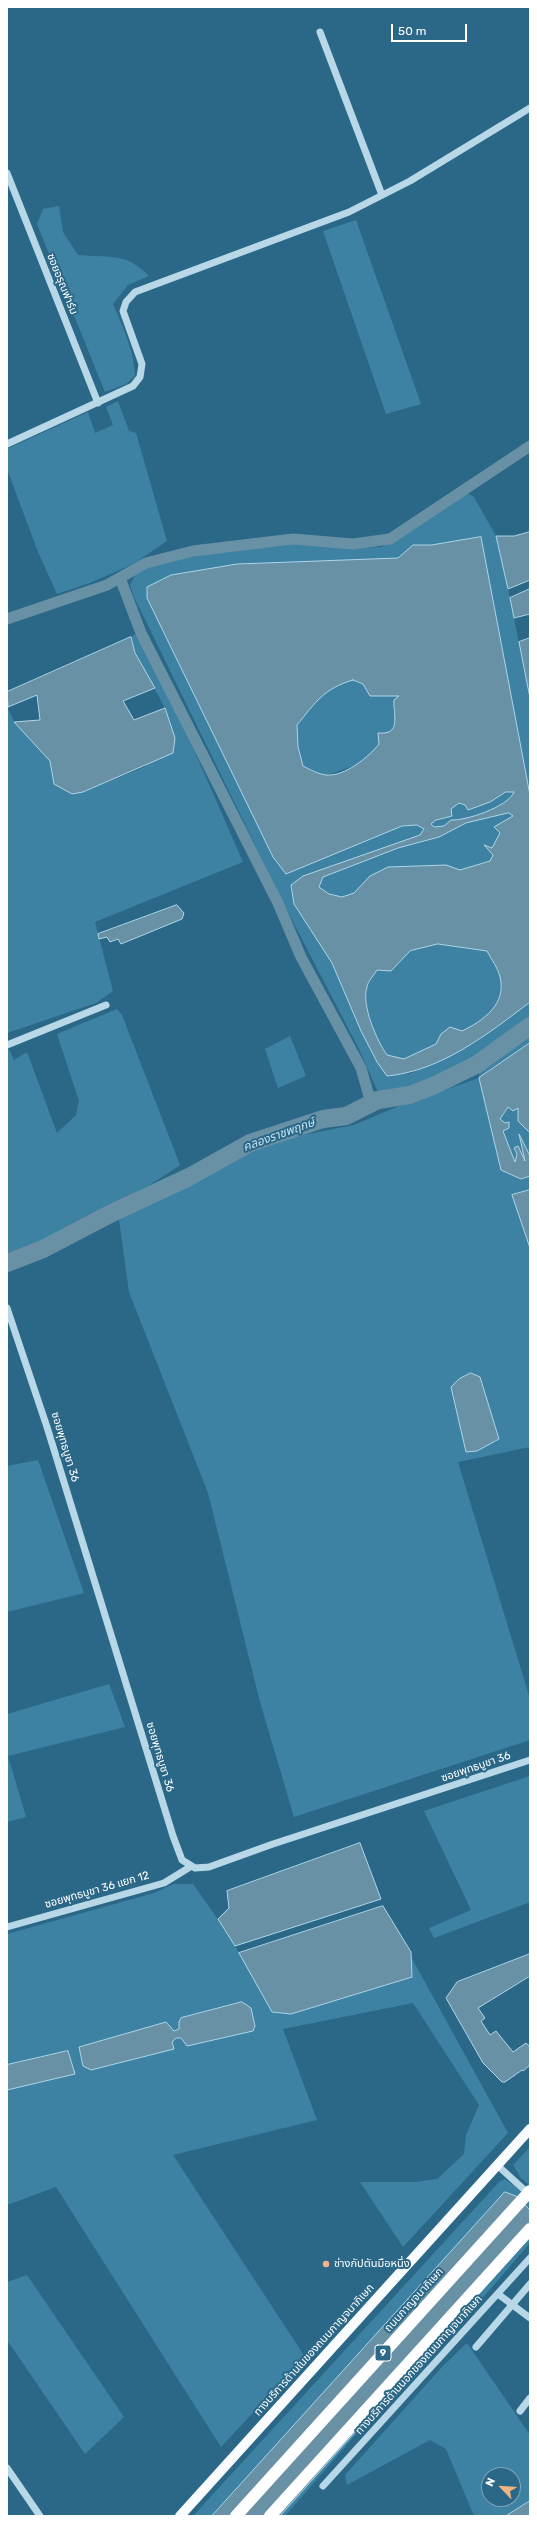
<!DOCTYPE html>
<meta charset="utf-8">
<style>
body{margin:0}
#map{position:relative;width:537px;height:2523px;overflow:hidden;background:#2b6888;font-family:Rubik,sans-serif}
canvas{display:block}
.frame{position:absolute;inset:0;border:8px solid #fff;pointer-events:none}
.north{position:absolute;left:481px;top:2467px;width:40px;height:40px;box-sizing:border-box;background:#2b6888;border:1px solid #80a4b8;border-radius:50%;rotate:295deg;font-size:11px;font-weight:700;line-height:16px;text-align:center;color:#fff}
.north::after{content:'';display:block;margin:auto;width:14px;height:18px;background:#eeb580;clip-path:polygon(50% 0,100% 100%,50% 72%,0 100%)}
.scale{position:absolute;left:391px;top:24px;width:76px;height:18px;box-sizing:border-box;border:2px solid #fff;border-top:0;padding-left:5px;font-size:12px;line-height:14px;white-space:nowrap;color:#fff;-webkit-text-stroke:3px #2b6888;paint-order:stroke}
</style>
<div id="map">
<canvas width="537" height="2523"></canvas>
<div class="frame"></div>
<div class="north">N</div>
<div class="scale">50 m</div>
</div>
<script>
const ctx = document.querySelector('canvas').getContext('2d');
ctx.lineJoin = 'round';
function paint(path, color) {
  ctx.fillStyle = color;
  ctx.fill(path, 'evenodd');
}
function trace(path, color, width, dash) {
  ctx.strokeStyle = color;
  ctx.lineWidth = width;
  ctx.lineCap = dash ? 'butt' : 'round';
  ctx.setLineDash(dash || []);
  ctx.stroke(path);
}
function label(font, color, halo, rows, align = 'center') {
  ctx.font = font + ' Rubik,"Noto Sans Thai",sans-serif';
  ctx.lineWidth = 4;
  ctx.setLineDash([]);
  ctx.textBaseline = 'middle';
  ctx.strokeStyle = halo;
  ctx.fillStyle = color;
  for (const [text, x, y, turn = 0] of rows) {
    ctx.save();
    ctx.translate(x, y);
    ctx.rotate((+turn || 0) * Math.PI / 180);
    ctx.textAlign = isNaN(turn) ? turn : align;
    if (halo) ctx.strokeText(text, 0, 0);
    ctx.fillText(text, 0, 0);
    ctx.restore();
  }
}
paint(new Path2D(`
 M59,206L63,232L78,255C109,258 126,252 149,276L128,285L113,304C123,327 134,350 135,376L126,384L105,392L37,224L43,209Z
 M356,220L421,404L386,414L323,231Z
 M118,401L129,431L136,433L167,541L133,564L90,583L57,594L38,552L7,469V449L88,412L95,433L113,425L106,407Z
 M467,493L474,497L496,536L510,598L530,698V795L481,537L431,545H413L398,558L237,564L204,569L171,575L147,598L273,857L286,874L402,826L417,825L425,829L421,835L303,876L291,885L294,904L332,963L377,1062L409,1074L473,1044L530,1002V1021L482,1054L396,1093H384L377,1090L359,1049L292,920L134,597L130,585L135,575L147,567L177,557L308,543L361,548L382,547L408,532Z
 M135,634L142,639L166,686L243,862L95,922L113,991L96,1003L7,1033V706L14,722L50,761L54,784L72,794L83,792L144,767L175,738L165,708L135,653L131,637Z
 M353,680L386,694L399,696L393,710L396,722L392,730L368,757L353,766L328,775L318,773L303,766L298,747L297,725C316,702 323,689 353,680Z
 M506,792H514C508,807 466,821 451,820L444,826L434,827L431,824L436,820L452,816L451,809L459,803L465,805L468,810L490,802Z
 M509,813L514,816L494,828L500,833L492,848L485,846L493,855L490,861L460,870L446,865L388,867L370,876L354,893L342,897L329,894L319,887L323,877L398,848L439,837L466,823Z
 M438,944L487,951C491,959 497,968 500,976C508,1000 484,1025 462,1031C455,1033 448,1033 441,1034L436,1044L404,1059L387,1055C377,1041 361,1005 367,987C368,981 374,975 377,970L391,971L410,951Z
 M117,1009L122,1015L180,1165C128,1201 68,1232 7,1253V1050L9,1049L14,1060L27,1052L57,1133L76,1115L79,1101L57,1034Z
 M530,1034V1043L479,1078L501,1170L521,1179L530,1176V1190L513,1195L530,1248V1447L458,1462L530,1699V1740L294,1817L260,1702L208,1493L129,1292L119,1220L236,1158L282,1139L354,1125L401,1105L479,1078V1068ZM490,1414L499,1439L495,1443Z
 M290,1036L306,1076L278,1088L265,1049Z
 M508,1107L513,1111L518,1108V1121L530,1133V1156L520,1136L526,1163L517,1154L515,1162L503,1131L509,1122L505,1123L500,1119Z
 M38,1460L84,1593L7,1612V1466Z
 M109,1684L125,1727L8,1756L26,1817L7,1822V1714Z
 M530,1776V1902L434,1938L429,1928L471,1910L424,1811Z
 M174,1884H193L229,1935L272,2012L291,2014L412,1977L410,1955L508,2133L403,2247L360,2182H416L437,2179L464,2154L466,2135L479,2105L413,2003L283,2029L317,2120L173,2155L305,2357L221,2447L56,2187L7,2205V2090L75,2074L68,2051L7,2065V1934L154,1893ZM179,2022L181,2038H176L172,2042L173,2049L91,2070L168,2025L174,2031L179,2029Z
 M530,2147V2186L521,2178L513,2165Z
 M505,2179L516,2187L530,2202V2243L407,2386L389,2405L385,2401L285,2516H193L500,2181Z
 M27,2275L124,2417L85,2454L7,2340V2282Z
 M467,2343L530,2435V2501L506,2516H474L446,2449L430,2440L347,2485L345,2475L442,2367ZM489,2475H513V2499H489Z`), '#3d82a3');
const water = new Path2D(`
 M530,532V580L508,589L496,536H514Z
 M481,537L530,795V1002C488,1034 441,1071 387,1076L377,1062L361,1031L332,963L294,904L291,885L303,876L420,835L424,829L417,825L402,826L286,874L273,857L147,598V587L171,575L237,564L398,558L413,545H431ZM353,680L363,684L370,696H399L394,700C393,716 402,735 378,733L379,744C369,757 344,777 326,775C318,774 311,770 303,766L298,747L297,725C316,702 323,689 353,680ZM506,792H514C508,807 465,821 451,820L444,826L434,827L431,824L436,820L452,816L451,809L459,803L465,805L468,810L490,802ZM509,813L513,816L494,827L500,833L492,848L484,845L493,855L490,861L460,870L446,865L388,867L370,876L354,893L342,897L329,894L319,887L323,877L398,848L439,837L466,823ZM438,944L487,951C491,959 498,968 500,977C507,1004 483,1021 462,1031L450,1027L441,1034L436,1044L404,1059L387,1055C377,1041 361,1005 367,987C368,981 374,975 377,970L391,971L410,951Z
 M530,589V614L514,618L510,598Z
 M131,637L135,653L155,688L123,701L134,720L165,708L175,738L173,753L83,792L72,794L54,784L50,761L14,722L40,720L37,695L8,707L7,692Z
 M530,638V698L519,642Z
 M177,905L184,913L182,919L121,944L118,939L110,942L107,937L99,939L98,934Z
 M530,1043V1133L518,1121V1108L513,1111L508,1107L500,1119L505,1123L509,1122V1128L503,1131L515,1162L517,1154L514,1148L518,1146L525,1161L519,1134L530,1156V1176L521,1179L501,1170L479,1078Z
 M530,1190V1248L512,1195Z
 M471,1373L480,1377L499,1439L477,1451L466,1452L451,1387L459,1379Z
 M360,1843L381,1899L235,1946L218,1919L229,1908L227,1891Z
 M383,1906L411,1952L412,1977L291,2014L272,2012L239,1953Z
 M530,1954V1976L478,2008L485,2018L481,2021L490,2035L496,2031L513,2052L526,2043L530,2047V2065L523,2071L522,2070L505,2082H502L483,2063L446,1998L457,1982Z
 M242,2002L251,2008L255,2026L253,2031L187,2046L181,2038H176L172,2042L174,2049L91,2070L83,2066L79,2047L166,2022L174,2031L179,2029V2022L181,2018Z
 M68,2051L75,2074L7,2090V2065Z
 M505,2192L516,2196L530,2210V2237L280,2516H212Z
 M530,2501V2516H506Z`);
paint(water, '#6991a6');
trace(water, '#add6e8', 1);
trace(new Path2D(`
 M120,578L141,633L278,903L301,957L361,1068L371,1103
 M7,619L107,585L146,563L193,551L293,539L353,544L390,539L530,446`), '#6991a6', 11);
trace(new Path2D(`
 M7,1263L43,1249L110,1214L189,1177L250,1143L323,1119L346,1116L378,1100L410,1095L435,1085L476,1065L530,1026`), '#6991a6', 18);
trace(new Path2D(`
 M320,32L382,195
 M7,173L98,403
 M7,444L133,386L140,377L142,364L123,311L126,302L135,292L349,212L410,181L530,108
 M7,1045L106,1005
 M7,1308L47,1427L173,1836L182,1860L195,1868L209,1867L273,1844L530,1760
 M7,1927L164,1883L190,1867
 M497,2165L530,2195
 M498,2294L530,2318
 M476,2347L530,2284
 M520,2411L530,2398
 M7,2468L40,2516
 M323,2486L530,2258`), '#b8d8e8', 7);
trace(new Path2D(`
 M180,2516L530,2129`), '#f9fcfe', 10);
trace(new Path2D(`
 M270,2516L530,2229`), '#fff', 12);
trace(new Path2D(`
 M236,2516L530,2191`), '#fff', 12);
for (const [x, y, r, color] of [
 [326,2264,4,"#eeb580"]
]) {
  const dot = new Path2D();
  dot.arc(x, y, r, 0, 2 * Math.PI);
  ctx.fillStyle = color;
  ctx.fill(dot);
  trace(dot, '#2b6888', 1.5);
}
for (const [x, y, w] of [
 [383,2353,16]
]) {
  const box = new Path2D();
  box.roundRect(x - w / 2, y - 8, w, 16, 3);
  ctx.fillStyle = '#2b6888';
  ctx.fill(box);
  trace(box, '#fff', 1);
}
label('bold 10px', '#fff', null, [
 ["9",383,2353]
]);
label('11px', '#fff', '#2b6888', [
 ["ซอยอรุณฟาร์ม",62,284,68],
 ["ซอยพุทธบูชา 36",65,1447,73],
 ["ซอยพุทธบูชา 36",160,1757,73],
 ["ซอยพุทธบูชา 36",476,1767,-19],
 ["ซอยพุทธบูชา 36 แยก 12",97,1890,-16],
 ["ถนนกาญจนาภิเษก",414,2300,-48],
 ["ทางบริการด้านในของถนนกาญจนาภิเษก",314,2350,-48],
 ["ทางบริการด้านนอกของถนนกาญจนาภิเษก",419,2365,-48]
]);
label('11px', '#fff', '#2b6888', [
 ["ช่างกัปตันมือหนึ่ง",334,2264]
], 'left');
label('italic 12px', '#c6e2f0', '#2b6888', [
 ["คลองราชพฤกษ์",279,1135,-20]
]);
</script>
